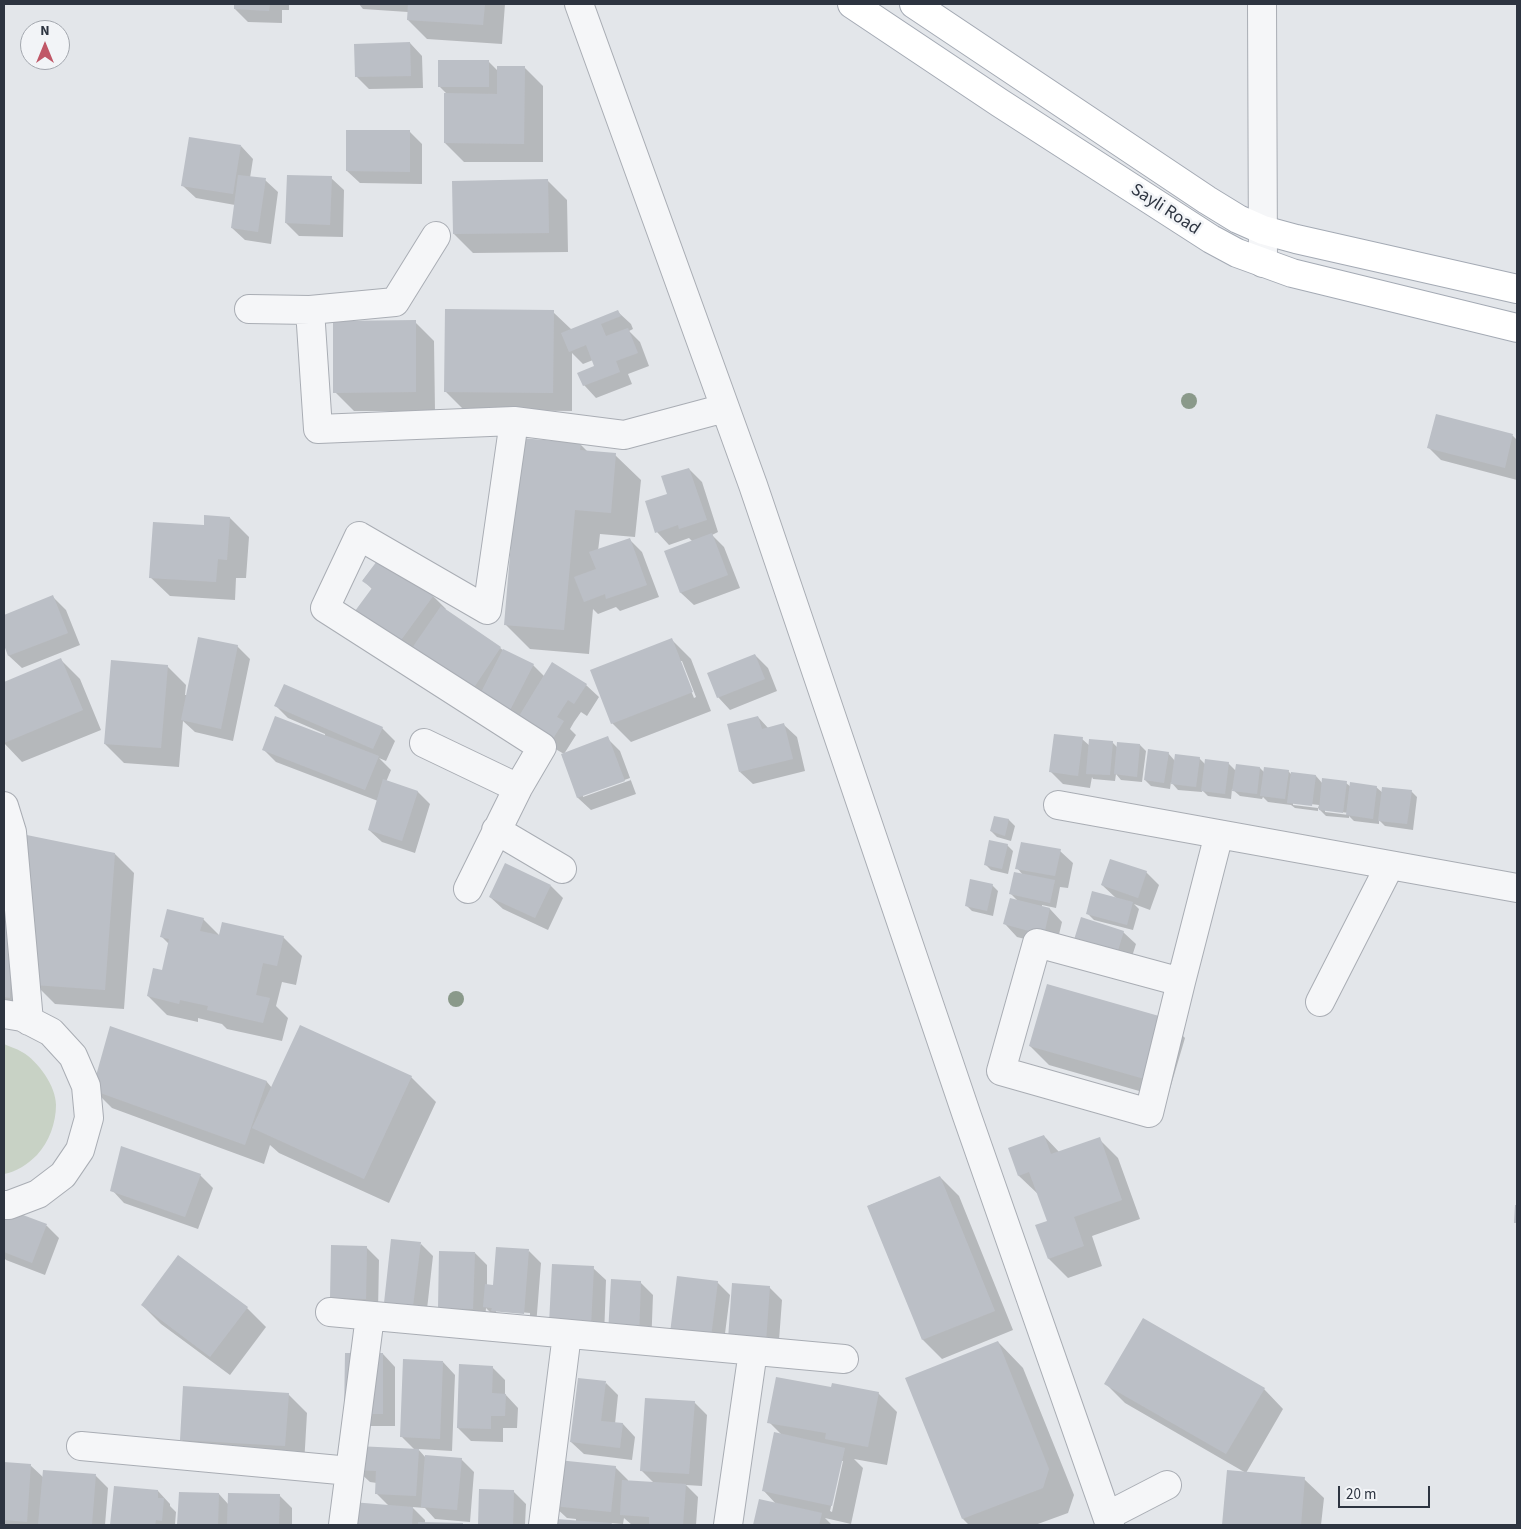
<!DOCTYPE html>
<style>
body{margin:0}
#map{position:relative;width:1521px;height:1529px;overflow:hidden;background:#e3e6ea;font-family:"Source Sans 3",sans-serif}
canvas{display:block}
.frame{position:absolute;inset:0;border:5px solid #2d3440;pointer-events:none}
.north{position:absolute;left:20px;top:20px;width:50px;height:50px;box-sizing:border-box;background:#f2f4f7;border:1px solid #a3a7ae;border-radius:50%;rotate:0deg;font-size:14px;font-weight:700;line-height:20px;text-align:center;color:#2d3440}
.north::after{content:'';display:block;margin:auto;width:18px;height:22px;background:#c05767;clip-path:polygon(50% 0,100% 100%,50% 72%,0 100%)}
.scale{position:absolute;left:1338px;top:1486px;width:92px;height:22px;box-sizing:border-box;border:2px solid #2d3440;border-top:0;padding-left:6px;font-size:15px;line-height:18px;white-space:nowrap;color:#2d3440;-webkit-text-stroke:4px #f2f4f7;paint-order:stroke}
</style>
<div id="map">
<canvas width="1521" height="1529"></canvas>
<div class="frame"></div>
<div class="north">N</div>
<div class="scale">20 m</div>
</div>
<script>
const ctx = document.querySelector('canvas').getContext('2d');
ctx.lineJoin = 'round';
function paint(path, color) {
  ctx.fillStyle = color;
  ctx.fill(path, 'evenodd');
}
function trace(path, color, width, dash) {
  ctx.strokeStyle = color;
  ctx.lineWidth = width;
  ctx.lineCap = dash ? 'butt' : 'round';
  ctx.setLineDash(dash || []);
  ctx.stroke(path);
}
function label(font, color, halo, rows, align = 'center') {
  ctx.font = font + ' "Source Sans 3",sans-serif';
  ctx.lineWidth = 5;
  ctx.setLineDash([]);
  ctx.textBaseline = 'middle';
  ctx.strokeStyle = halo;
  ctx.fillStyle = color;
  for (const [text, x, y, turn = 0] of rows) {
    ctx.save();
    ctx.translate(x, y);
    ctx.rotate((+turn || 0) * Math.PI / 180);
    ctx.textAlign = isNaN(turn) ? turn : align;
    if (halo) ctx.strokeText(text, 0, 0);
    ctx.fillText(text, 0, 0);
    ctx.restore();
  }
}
paint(new Path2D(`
 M4,1044C10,1047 16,1048 22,1052C38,1061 56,1086 56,1105C56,1123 49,1142 37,1155C28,1164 16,1172 4,1174Z`), '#c8d2c5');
paint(new Path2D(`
 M236,4H289V10H282V23L248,22L235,9Z
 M359,4H505L502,44L427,39L408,20V12L363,9Z
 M410,43L422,56L423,88L369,89L356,76Z
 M489,62L499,72L524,67L543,86V162H464L445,143L446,93L439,86Z
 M410,132L422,144V184L360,183L347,171Z
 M241,146L253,159L250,178L265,180L278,192L271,244L245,240L232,228L235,205L196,198L183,186Z
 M331,178L344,190L343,237L299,236L286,223Z
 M548,181L567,200L568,252L473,253L454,234Z
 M553,312L572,330L618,312L631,324L633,329L629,331L640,342L649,366L628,374L632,384L596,398L584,385L596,367L593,360L583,364L572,353V411L464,410L445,391Z
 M415,322L434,341L435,411H354L335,392Z
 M1437,416L1513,436L1517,440V480L1441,460L1428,447Z
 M580,444L588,452L615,455L641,480L635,537L600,534L598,551L630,540L642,552L659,597L620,611L616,607L598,614L593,609L589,654L530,649L505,624Z
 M689,469L702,482L718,532L712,535L724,547L740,588L694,605L681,593L666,552L693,542L689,538L669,545L657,532L669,495Z
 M230,518L249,537L246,578H236L235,600L170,596L150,577L205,527Z
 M380,558L433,596L446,609L445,610L503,650L533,665L545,677L586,685L599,697L587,716L581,712L574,722L570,729L576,735L564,754L530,734L369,624L372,589L363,580Z
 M53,597L66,610L80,645L22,668L9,656L4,641V616Z
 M672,640L691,659L711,711L631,742L612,723ZM679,661H682L696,697L694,698Z
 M237,646L250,659L233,741L195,732L183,721L179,767L124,763L105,744L167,666L186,685L185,695H187Z
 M755,655L768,668L777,691L730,710L718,697Z
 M61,660L80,679L101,730L22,762L4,743V683Z
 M276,706L382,728L395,741L386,761L379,758L391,770L386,782L418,792L430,804L415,853L382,842L369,830L378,801L276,762L263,749L325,736V734L288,718Z
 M758,717L769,729L784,725L797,737L805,771L753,784L740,772Z
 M607,738L620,751L636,794L591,810L578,798L562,755ZM630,778L631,780L583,797V795Z
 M1082,739L1090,746L1112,742L1118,748L1140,745L1146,751L1142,782L1121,780L1116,774L1115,781L1093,779L1092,777L1090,788L1063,784L1051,772Z
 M1168,753L1175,761L1199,758L1205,764L1228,763L1236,771L1260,768L1265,773L1288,771L1292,775L1316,776L1323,784L1346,783L1351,787H1376L1383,793L1411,791L1417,797L1413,830L1385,826L1379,820V824L1354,821L1349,816V818L1326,816L1318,808V811L1295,808L1291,805L1268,802L1263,797L1262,799L1240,796L1232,789L1231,799L1208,796L1202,790V792L1178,790L1171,782L1170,789L1151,786L1145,780ZM1293,802L1319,805L1318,808L1293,805ZM1325,810L1349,813V815L1325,812Z
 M995,817L1009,820L1015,826L1011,841L997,837L991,831Z
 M1007,845L1013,851L1008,874L991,870L985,864Z
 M1060,851L1073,863L1068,888L1060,887L1056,908L1042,905V907L1050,909L1062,922L1056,947L1017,937L1005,924L1018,901L1011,894L1023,875L1017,868Z
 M115,854L134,873L124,1009L55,1004L36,985L28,1016H4V861Z
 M1146,872L1159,885L1150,910L1134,904L1139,909L1133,930L1094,920L1088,914L1116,898L1102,885Z
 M992,885L998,891L993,916L972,911L966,905Z
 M551,886L563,898L548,930L503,909L490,897Z
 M203,919L220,936L283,937L302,956L296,985L282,982L276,1006L288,1018L282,1041L227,1029L222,1024L198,1018V1022L167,1015L148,996L163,972L169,944L162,937Z
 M1123,932L1136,944L1128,969L1087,956Z
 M1166,1019L1185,1038L1167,1099L1049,1065L1030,1046Z
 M111,1028L267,1082L272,1088L411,1077L436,1102L389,1203L279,1153L270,1145L264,1164L112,1108L93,1089Z
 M1044,1136L1060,1153L1099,1139L1118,1158L1140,1219L1092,1236L1102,1266L1068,1278L1049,1259L1048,1222L1039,1195L1019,1176L1010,1149Z
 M200,1175L213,1188L198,1229L124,1203L112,1190Z
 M940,1177L959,1196L1013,1330L942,1359L923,1340L868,1206Z
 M8,1211L47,1226L59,1238L45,1275L6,1260L4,1258V1221Z
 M421,1244L433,1256L426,1318L398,1315L385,1302Z
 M366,1247L379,1260L378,1311L344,1310L331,1298Z
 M529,1251L541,1263L536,1326L497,1319L486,1308L485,1321L452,1320L439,1308L475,1253L487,1265V1286H494ZM496,1310L530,1313V1316L496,1313Z
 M593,1268L606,1280L604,1338L551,1324Z
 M640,1282L653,1295L651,1348L622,1347Z
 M717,1282L730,1295L723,1349L684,1345Z
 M769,1287L782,1300L778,1354L742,1352Z
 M142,1305L247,1308L266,1327L230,1375L161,1324Z
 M998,1342L1023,1368L1074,1495L1068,1513L1035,1525H969L963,1519Z
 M383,1354L395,1367V1426H358Z
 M443,1362L455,1375L452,1451L418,1449L426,1458L461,1459L474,1472L470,1522L435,1519L425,1508L412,1507L425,1520V1524L463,1525H352L389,1506L376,1493L377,1483L370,1482L357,1470L415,1450L402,1437Z
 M492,1367L505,1380V1394L518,1408L517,1428H503V1442L471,1441L458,1428Z
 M606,1383L618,1395L615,1424H623L635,1437L632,1460L584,1454L571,1442Z
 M1106,1384L1264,1389L1283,1409L1246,1473L1125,1403Z
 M832,1389L878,1393L897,1412L887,1465L854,1459L863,1468L851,1524L825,1518L832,1525H754L760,1501L777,1505L763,1490L782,1435L769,1422ZM841,1461H843L832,1512L830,1511Z
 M288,1394L307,1413L304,1465L200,1458L181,1439Z
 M694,1402L707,1415L702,1486L686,1485L698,1497L696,1525H632L624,1518L623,1524L610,1523L612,1525H556L557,1520L576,1522V1519L567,1518L554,1506L615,1467L628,1480V1482L654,1483L641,1470Z
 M4,1463L30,1465L44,1478L96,1476L108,1488L105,1525H4Z
 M1229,1472L1304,1479L1324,1498L1321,1525H1224Z
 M115,1487L158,1491L170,1504V1506L176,1512L175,1525H111Z
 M481,1490L513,1491L526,1504L525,1525H480Z
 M180,1493L219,1494L229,1505L279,1495L292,1508V1525H179Z`), '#0003');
paint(new Path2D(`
 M234,4H270L269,11L234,9Z
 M408,4H485L483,25L407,20Z
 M410,42L411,76L355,77L354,44Z
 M438,60H489V87H438Z
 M497,66H525L524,144L444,143V93L497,94Z
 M346,130H410V172L346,171Z
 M189,137L241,145L233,194L181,186Z
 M238,175L266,178L258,232L231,228Z
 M287,175L332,176L330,225L285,223Z
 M548,179L549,233L453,234L452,181Z
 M445,309L554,310L553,393L444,392Z
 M618,310L621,316L601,324L606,336L628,328L638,353L616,361L620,372L583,386L577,373L594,366L586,345L569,352L561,333Z
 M416,320V392L333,393V321Z
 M1436,414L1513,434L1505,468L1427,448Z
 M520,438L581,443L580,450L616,453L611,513L575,510L564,630L504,625Z
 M689,468L707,520L679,529L678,525L655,533L645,501L667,494L661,476Z
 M204,515L230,517L227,560L218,559L216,582L149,578L153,522L204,525Z
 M712,533L728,575L680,593L664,551Z
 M630,538L647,585L606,599L605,594L584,602L574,577L596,569L589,552Z
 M380,557L434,595L399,643L355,611L372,588L362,581Z
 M53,595L68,633L8,656L4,645V615Z
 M441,606L501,647L473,689L412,648Z
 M198,637L238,645L221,729L181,720Z
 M672,638L693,692L611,724L590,670Z
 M503,649L534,664L507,716L477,700Z
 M755,654L765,679L717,698L707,673Z
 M61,658L83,710L4,743V682Z
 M111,660L168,665L161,748L104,744Z
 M552,662L587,684L574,704L568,700L562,709L557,717L564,721L551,742L516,721Z
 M284,684L383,727L373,749L274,706Z
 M275,716L379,756L365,790L262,750Z
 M758,716L762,729L784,723L793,759L739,772L727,724Z
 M1054,734L1083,737L1078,776L1049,772Z
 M608,736L625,781L577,798L561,754Z
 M1089,739L1113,741L1110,775L1086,774Z
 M1117,742L1140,744L1137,777L1114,774Z
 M1148,749L1169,752L1164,783L1144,780Z
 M1175,754L1200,757L1196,787L1171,784Z
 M1205,759L1229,762L1225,794L1201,791Z
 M1236,764L1260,767L1257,794L1232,791Z
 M1264,767L1289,770L1285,799L1260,796Z
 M1291,772L1316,775L1312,806L1287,803Z
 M1322,778L1347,781L1343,813L1319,810Z
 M383,779L418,791L402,841L368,830Z
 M1350,782L1377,786L1373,819L1346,815Z
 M1382,787L1412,790L1407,824L1378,821Z
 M994,816L1009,819L1005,836L990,831Z
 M12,832L115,853L105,990L34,985Z
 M989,840L1008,844L1002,869L984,865Z
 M1021,842L1061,849L1055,876L1015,869Z
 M4,859L13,860L10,998L4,997Z
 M1110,859L1147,871L1138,898L1101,885Z
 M505,863L551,885L535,918L489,897Z
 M1014,872L1055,880L1050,903L1009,894Z
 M970,879L993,884L987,911L965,906Z
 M1092,891L1133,902L1127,925L1086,914Z
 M1010,898L1050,908L1044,935L1003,924Z
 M167,909L204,918L200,931L219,935L222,922L284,936L277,966L263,963L256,995L270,998L263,1023L207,1010L208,1006L180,1000L179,1004L147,996L153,968L162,970L169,939L160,937Z
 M1081,917L1124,931L1116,957L1073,943Z
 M1047,984L1166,1018L1148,1080L1029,1046Z
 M300,1025L412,1076L364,1179L252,1128Z
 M110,1026L267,1081L245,1145L92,1090Z
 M1044,1135L1051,1154L1100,1137L1122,1200L1074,1217L1084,1246L1048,1259L1035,1225L1047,1221L1029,1172L1018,1176L1008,1148Z
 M121,1146L201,1174L185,1217L110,1191Z
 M940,1176L995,1311L922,1340L867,1206Z
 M1515,1205H1517V1223H1514Z
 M7,1209L47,1224L32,1263L4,1252V1217Z
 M391,1239L421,1242L413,1306L384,1303Z
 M331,1245L367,1246L366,1299L330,1298Z
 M496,1247L529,1249L524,1314L491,1311L492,1308L483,1307L485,1284L493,1285Z
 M439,1251L475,1252L473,1309L438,1308Z
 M178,1255L248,1307L210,1357L141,1305Z
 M552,1264L594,1266L591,1326L549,1324Z
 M677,1276L718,1281L711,1337L670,1333Z
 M611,1279L641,1281L639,1336L608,1334Z
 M732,1283L770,1286L766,1342L728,1339Z
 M1143,1318L1265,1388L1226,1454L1104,1384Z
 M998,1341L1049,1469L1043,1488L962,1519L905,1378Z
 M345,1353H383V1414H344Z
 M403,1359L443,1361L440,1439L400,1437Z
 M459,1364L493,1366L492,1393L506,1394L505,1416H491V1429L457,1428Z
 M776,1377L831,1387L832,1383L879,1392L868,1447L825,1439L826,1433L767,1423Z
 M578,1378L606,1381L601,1421L623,1423L620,1448L570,1442Z
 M183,1386L289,1393L285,1446L180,1440Z
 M645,1398L695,1401L689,1474L640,1471Z
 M774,1432L845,1448L832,1506L762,1491Z
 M357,1446L419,1449L416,1496L375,1494L376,1471L356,1470Z
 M425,1455L462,1458L457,1510L421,1507Z
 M558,1460L616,1466L611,1512L553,1506Z
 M4,1462L31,1464L27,1522L4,1520Z
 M43,1470L96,1474L92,1525H38Z
 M1227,1470L1305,1477L1301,1525H1222Z
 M622,1480L686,1484L683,1525H649V1517L620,1515Z
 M114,1486L158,1490V1498H164L162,1521L156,1520L155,1525H110Z
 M479,1489L514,1490L513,1525H478Z
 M179,1492L219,1493L218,1525H177Z
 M228,1493L280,1494L279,1525H227Z
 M759,1499L822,1513L819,1525H753Z
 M352,1502L413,1507L412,1525H350Z
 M556,1519L612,1523L611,1525H555Z
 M418,1522L463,1523V1525H418Z`), '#bbbfc6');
const minor = new Path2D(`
 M579,4L753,485L967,1116L1110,1525
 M1262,4L1263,263
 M249,309L310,310L318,429L514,421L624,435L725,408
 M310,310L395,302L436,236
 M424,743L518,788
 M1058,805L1517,888
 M4,806L12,832L29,1021
 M496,830L562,869
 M468,889L518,788L542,747L325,608L359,536L487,610L514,421
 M1181,982L1037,943L1001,1071L1149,1113L1181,982L1219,834
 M1320,1002L1390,865
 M4,1014L22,1017L51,1032L73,1056L86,1086L89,1118L80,1150L63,1175L38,1194L9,1205H4
 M330,1312L844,1359
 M81,1446L350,1471
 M1107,1516L1167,1485
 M343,1525L370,1316
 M543,1525L567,1334
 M728,1525L753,1351`);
const major = new Path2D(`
 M852,4L1000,103L1211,239L1237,253L1292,273L1517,328
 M914,4L1207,200L1238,219L1263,230L1296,239L1517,289`);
trace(minor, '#a9adb4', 30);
trace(major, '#a4aab4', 30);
trace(minor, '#f5f6f8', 28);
trace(major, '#fff', 28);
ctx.fillStyle = '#8a998a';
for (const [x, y] of [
 [1189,401],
 [456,999]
]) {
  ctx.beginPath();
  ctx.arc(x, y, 8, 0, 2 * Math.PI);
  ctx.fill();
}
label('18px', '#2d3440', '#f2f4f7', [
 ["Sayli Road",1165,210,33]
]);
</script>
